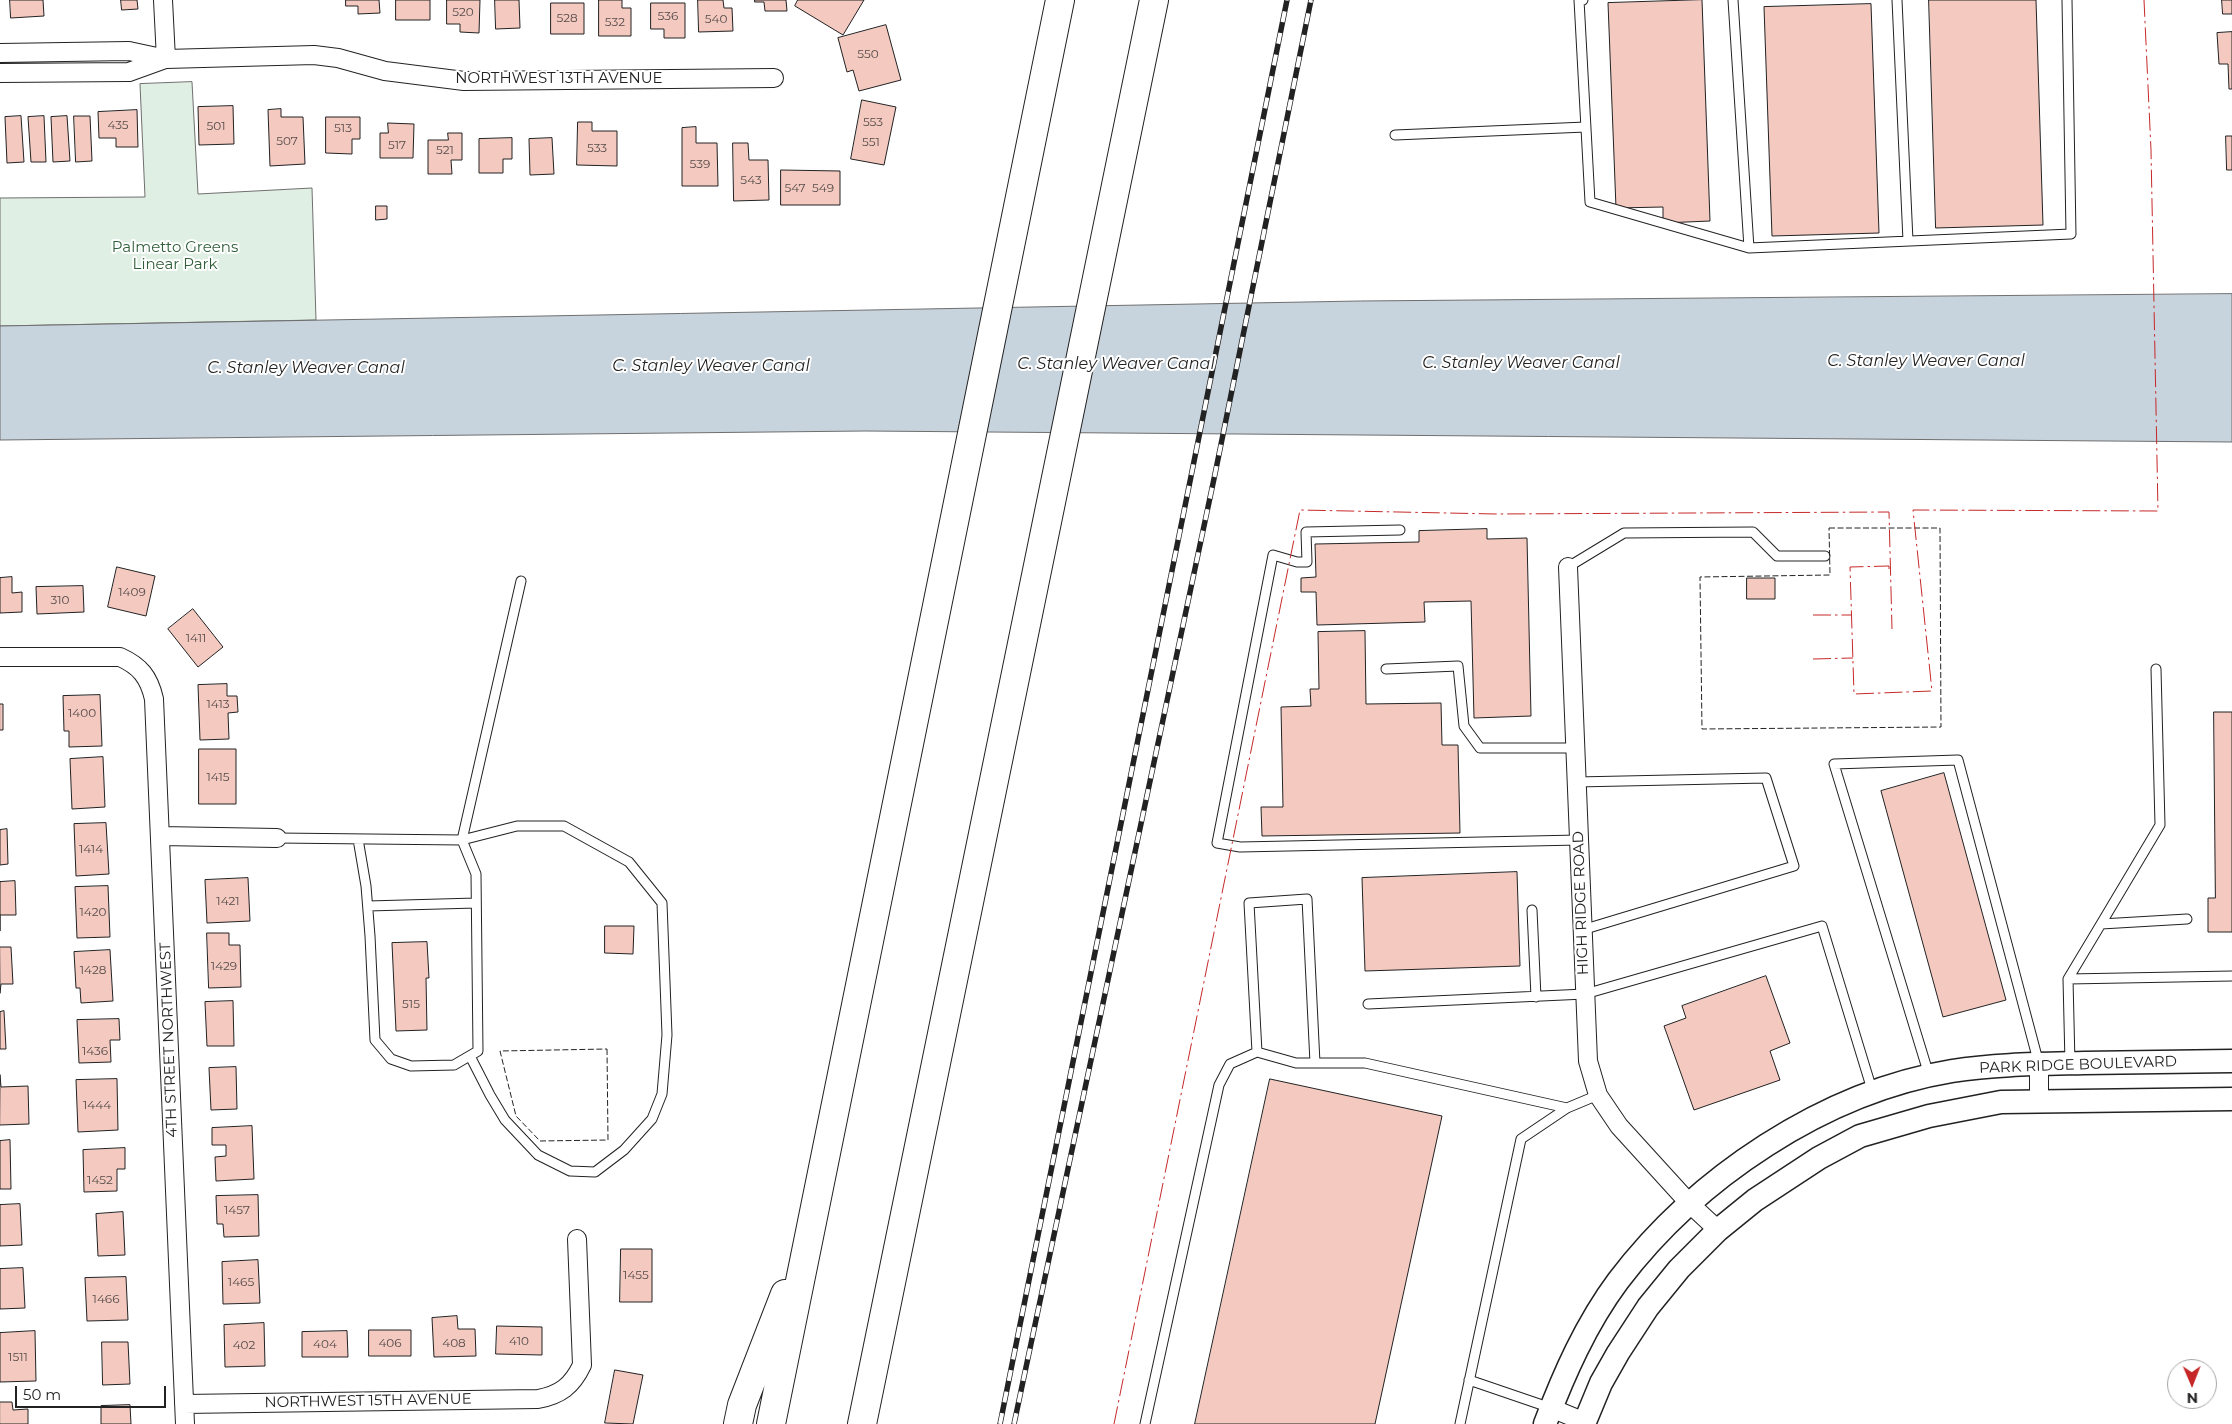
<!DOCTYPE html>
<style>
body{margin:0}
#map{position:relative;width:2232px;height:1424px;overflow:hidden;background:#fff;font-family:Montserrat,sans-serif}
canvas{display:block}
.north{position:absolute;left:2167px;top:1359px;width:50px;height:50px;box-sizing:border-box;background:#fff;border:1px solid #a7a7a7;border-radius:50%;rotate:179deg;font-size:14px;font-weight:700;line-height:20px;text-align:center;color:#222}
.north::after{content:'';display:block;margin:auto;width:18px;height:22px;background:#c62828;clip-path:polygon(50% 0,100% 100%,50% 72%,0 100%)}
.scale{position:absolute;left:15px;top:1386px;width:151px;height:22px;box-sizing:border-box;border:2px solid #222;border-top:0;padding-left:6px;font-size:15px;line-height:18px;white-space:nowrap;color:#222;-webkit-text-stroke:4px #fff;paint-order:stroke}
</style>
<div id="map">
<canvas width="2232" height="1424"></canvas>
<div class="north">N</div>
<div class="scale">50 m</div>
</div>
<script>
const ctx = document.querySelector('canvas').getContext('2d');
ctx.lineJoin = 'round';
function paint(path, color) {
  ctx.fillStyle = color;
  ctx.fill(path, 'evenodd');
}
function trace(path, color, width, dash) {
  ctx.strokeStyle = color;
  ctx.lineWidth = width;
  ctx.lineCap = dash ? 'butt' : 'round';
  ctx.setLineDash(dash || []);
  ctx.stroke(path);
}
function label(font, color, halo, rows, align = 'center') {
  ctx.font = font + ' Montserrat,sans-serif';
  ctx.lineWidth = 4;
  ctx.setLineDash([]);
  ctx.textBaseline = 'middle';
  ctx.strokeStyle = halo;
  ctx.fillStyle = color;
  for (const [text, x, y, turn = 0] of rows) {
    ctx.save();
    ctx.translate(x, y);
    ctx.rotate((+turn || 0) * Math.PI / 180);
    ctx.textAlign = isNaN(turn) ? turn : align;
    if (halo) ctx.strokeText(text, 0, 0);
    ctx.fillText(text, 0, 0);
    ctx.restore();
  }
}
const green = new Path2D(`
 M192,82L198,194L312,188L316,320L0,326V198L145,197L140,84Z`);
paint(green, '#e0efe3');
trace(green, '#6f6f6f', 1);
const water = new Path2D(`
 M2232,294V442L865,431L0,440V326L1360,301Z`);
paint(water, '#c7d3dd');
trace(water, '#6f6f6f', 1);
const building = new Path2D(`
 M10,0H43L44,16L11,18Z
 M121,0H137L138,9L122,10Z
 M346,0H379L380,13L358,14V6H346Z
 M396,0H430V20H396Z
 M447,0H480L479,33L460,32V24H447Z
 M495,0H519L520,28L496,29Z
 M599,0H622V8H631V36H599Z
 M698,0H723L724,8H732L733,31L699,32Z
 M755,0H786L787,11H765L764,2H755Z
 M798,0H864L843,35L795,6Z
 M1702,0L1710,221L1663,223V207L1616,208L1608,3Z
 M1929,0H2036L2043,225L1936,228Z
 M2222,0H2232V14H2223Z
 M551,3H584V34H551Z
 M651,3H685V38H664V29H651Z
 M1871,4L1879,233L1772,236L1764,7Z
 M886,25L901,80L859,91L853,70L847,72L838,38Z
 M2232,32V89H2229L2228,64H2219L2217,33Z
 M862,100L896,107L884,165L851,159Z
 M233,106L234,144L199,145L198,107Z
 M281,109V117H303L305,164L270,166L268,110Z
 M137,110L138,147H116V138H99L98,112Z
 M21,116L24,162L7,163L5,117Z
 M44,116L46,162H31L28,117Z
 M67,116L70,161L53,162L51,117Z
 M74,116H90L92,161L76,162Z
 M326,117H360V139H352V154L326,153Z
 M578,122H592V131H617V166L577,165Z
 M388,123L414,124L413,158H380V133H388Z
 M696,127V143H717L718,186H682V128Z
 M448,133H462V160H451L452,174H428V140H448Z
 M2226,136H2232V170H2227Z
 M512,138V159H503V173H479V139Z
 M552,138L554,174L530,175L529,139Z
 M733,143H748L749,160H768L769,200L734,201Z
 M781,170L840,171V205H781Z
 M376,206H387V219L376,220Z
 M1487,529V539L1527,538L1531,716L1474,718L1471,601L1424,602L1425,622L1317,625L1316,592H1301V578L1316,577L1315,544L1419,542V531Z
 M117,567L155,576L146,616L108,607Z
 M12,577V593L22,592V612L0,613V578Z
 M1747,578H1775V599H1747Z
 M83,586L84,612L37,614L36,587Z
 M193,609L223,647L198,667L168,629Z
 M1365,631L1366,704L1441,703L1442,745H1458L1460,833L1262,836L1261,807H1283L1281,707L1311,706L1310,689H1319L1318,632Z
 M227,684V696H237L238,712L228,713L229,739L200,740L198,685Z
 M100,695L102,746L69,747V731H64L63,696Z
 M0,704H3V730H0Z
 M2214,712H2232V932H2208V898H2215Z
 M199,749H236V804H199Z
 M103,757L105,807L72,809L70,759Z
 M1944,773L2006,1000L1943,1017L1881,791Z
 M106,823L109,874L76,876L74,824Z
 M7,829L8,864L0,865V830Z
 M1517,872L1520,966L1365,971L1362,878Z
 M248,878L250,921L207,923L205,880Z
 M15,881L16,915H0V931V882Z
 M108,886L110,937L77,938L75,887Z
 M605,926H634L633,954L605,953Z
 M207,933H229V945H240L241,987L209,988Z
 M427,942L429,978H426L427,1030L396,1031L392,943Z
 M0,947H11L13,984H1L0,993Z
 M110,950L113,1001L81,1003L80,988H76L74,952Z
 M1766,976L1790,1043L1770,1051L1780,1080L1694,1110L1664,1026L1686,1018L1682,1006Z
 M233,1001L234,1046H207L205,1002Z
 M4,1011L6,1049H0V1012Z
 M119,1019L120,1040H110L111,1062L79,1063L77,1020Z
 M236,1067L237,1109L211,1110L209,1068Z
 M0,1075L1,1087L28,1086L29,1124L0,1125Z
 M117,1079L118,1130L78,1132L76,1080Z
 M1270,1079L1442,1116L1375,1424H1195Z
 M252,1126L254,1179L216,1181L215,1157L226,1156V1145H212V1128Z
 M10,1140L11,1189H0V1141Z
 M125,1148V1169H117V1191L84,1192L83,1150Z
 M258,1195L259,1236L224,1237L223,1224H217L216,1196Z
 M20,1204L22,1245L0,1246V1205Z
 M123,1212L125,1255L98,1256L96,1214Z
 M621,1249H652V1302H620Z
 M258,1260L260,1303L223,1304L222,1262Z
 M23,1268L25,1308L0,1309V1269Z
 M126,1277L128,1320L87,1321L85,1278Z
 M457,1316L458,1329H475L476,1356L434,1357L432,1318Z
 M264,1323L265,1366L225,1367L224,1325Z
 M497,1326L542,1327V1355L496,1354Z
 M369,1330H411V1356H369Z
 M35,1331L36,1381L0,1382V1333Z
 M347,1331L348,1357H302V1332Z
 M102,1342H128L130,1384L103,1385Z
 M615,1370L643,1375L633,1424L605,1423Z
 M0,1402H12L13,1410L28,1409V1424H0Z
 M130,1405L131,1424H101V1406Z`);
paint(building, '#f3c9c0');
trace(building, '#222', 1);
const service = new Path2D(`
 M1583,0H1579L1590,202L1749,248L2071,234L2067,0
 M1733,0L1749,248
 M1897,0L1908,241
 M1395,135L1586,127
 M1400,530L1306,532L1307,562H1297L1273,555L1217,843L1240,847L1579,840
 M1568,567L1624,533L1753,532L1777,556H1825
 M1386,669L1458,666L1464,726L1480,748H1574
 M1576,782L1766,778L1794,866L1582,930
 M277,838L462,840L521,581
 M358,839L366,886L370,936L375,1040L391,1059L411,1066L454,1065L478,1051L476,874L462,840L517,826H564L629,862L662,903L667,1035L662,1094L652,1119L624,1150L595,1172L570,1171L538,1155L505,1120L490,1095L470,1056
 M368,906L476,903
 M1532,910L1536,997
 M2101,924L2160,825L2156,669
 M2068,979L2101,924L2187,919
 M1368,1004L1585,994L1822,926L1873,1093
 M1257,1052L1249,903L1307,899L1315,1063
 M2070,1063L2068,979L2232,976
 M1929,1075L1834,764L1958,760L2039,1064
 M1469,1380L1551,1408
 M1145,1424L1219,1085L1230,1064L1257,1052L1296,1063H1365L1567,1108
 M1460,1424L1521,1139L1567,1108L1598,1095`);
const minor = new Path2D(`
 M163,0L166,59
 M0,53L129,51L166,59L314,55L338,58L385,71L464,81L774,78
 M0,73L129,72L165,59
 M1568,567L1588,1061L1598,1095L1619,1126L1690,1204L1718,1230
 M0,657H120C140,666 149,677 154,699L185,1424
 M160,836L277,838
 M2039,1064V1101
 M184,1404L538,1399C560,1395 572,1386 582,1365L577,1239
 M1551,1408L1585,1422`);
const tertiary = new Path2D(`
 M1545,1424C1564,1374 1586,1324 1618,1281C1696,1178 1824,1092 1952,1071C1996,1064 2040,1064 2084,1063C2133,1062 2183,1062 2232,1061
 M1584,1424L1601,1383L1618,1353L1648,1307L1679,1269L1718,1230L1755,1200L1819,1158L1860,1136L1929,1116L2001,1102L2232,1099`);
const motorway = new Path2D(`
 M738,1424L742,1405L785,1294
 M771,1424L1060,0
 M862,1424L1154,0`);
trace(service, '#222', 11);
trace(minor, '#222', 20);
trace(tertiary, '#222', 25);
trace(motorway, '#222', 30);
trace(service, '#fff', 9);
trace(minor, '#fff', 18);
trace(tertiary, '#fff', 22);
trace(motorway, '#fff', 28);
const rail = new Path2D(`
 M1000,1424L1287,0
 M1014,1424L1215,474L1311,0`);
trace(rail, '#222', 5.5);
trace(rail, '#fff', 4, [11]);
trace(new Path2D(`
 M1829,528H1940L1941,727L1702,729L1700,577L1830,575Z
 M607,1049L608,1140L540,1141L516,1116L500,1051Z`), '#222', 1, [6, 2.5]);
trace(new Path2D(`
 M1889,569V566L1850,567L1854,694L1932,691L1913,510L2158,511L2151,150L2144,0
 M1813,615H1852
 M1813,659L1853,658
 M1114,1424L1300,510L1496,514L1889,512L1892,629`), '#c62828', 1, [18, 4, 2.5, 4]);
label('12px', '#564c4a', null, [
 ["520",463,12],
 ["536",668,16],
 ["528",567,18],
 ["540",716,19],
 ["532",615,22],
 ["550",868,54],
 ["553",873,122],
 ["435",118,125],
 ["501",216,126],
 ["513",343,128],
 ["507",287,141],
 ["551",871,142],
 ["517",397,145],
 ["533",597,148],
 ["521",445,150],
 ["539",700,164],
 ["543",751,180],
 ["547",795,188],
 ["549",823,188],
 ["1409",132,592],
 ["310",60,600],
 ["1411",196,638],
 ["1413",218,704],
 ["1400",82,713],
 ["1415",218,777],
 ["1414",91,849],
 ["1421",228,901],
 ["1420",93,912],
 ["1429",224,966],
 ["1428",93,970],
 ["515",411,1004],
 ["1436",95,1051],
 ["1444",97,1105],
 ["1452",100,1180],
 ["1457",237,1210],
 ["1455",636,1275],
 ["1465",241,1282],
 ["1466",106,1299],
 ["410",519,1341],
 ["406",390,1343],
 ["408",454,1343],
 ["404",325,1344],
 ["402",244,1345],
 ["1511",18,1357]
]);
label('15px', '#222', '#fff', [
 ["NORTHWEST 13TH AVENUE",559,79],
 ["HIGH RIDGE ROAD",1581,903,-92],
 ["4TH STREET NORTHWEST",169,1040,-92],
 ["PARK RIDGE BOULEVARD",2078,1065,-2],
 ["NORTHWEST 15TH AVENUE",368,1401,-1]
]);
label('15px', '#2f5e38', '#fff', [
 ["Palmetto Greens",175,248],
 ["Linear Park",175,265]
]);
label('italic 16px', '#222', '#fff', [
 ["C. Stanley Weaver Canal",1926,361],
 ["C. Stanley Weaver Canal",1521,363],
 ["C. Stanley Weaver Canal",1116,364],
 ["C. Stanley Weaver Canal",711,366],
 ["C. Stanley Weaver Canal",306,368]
]);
</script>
